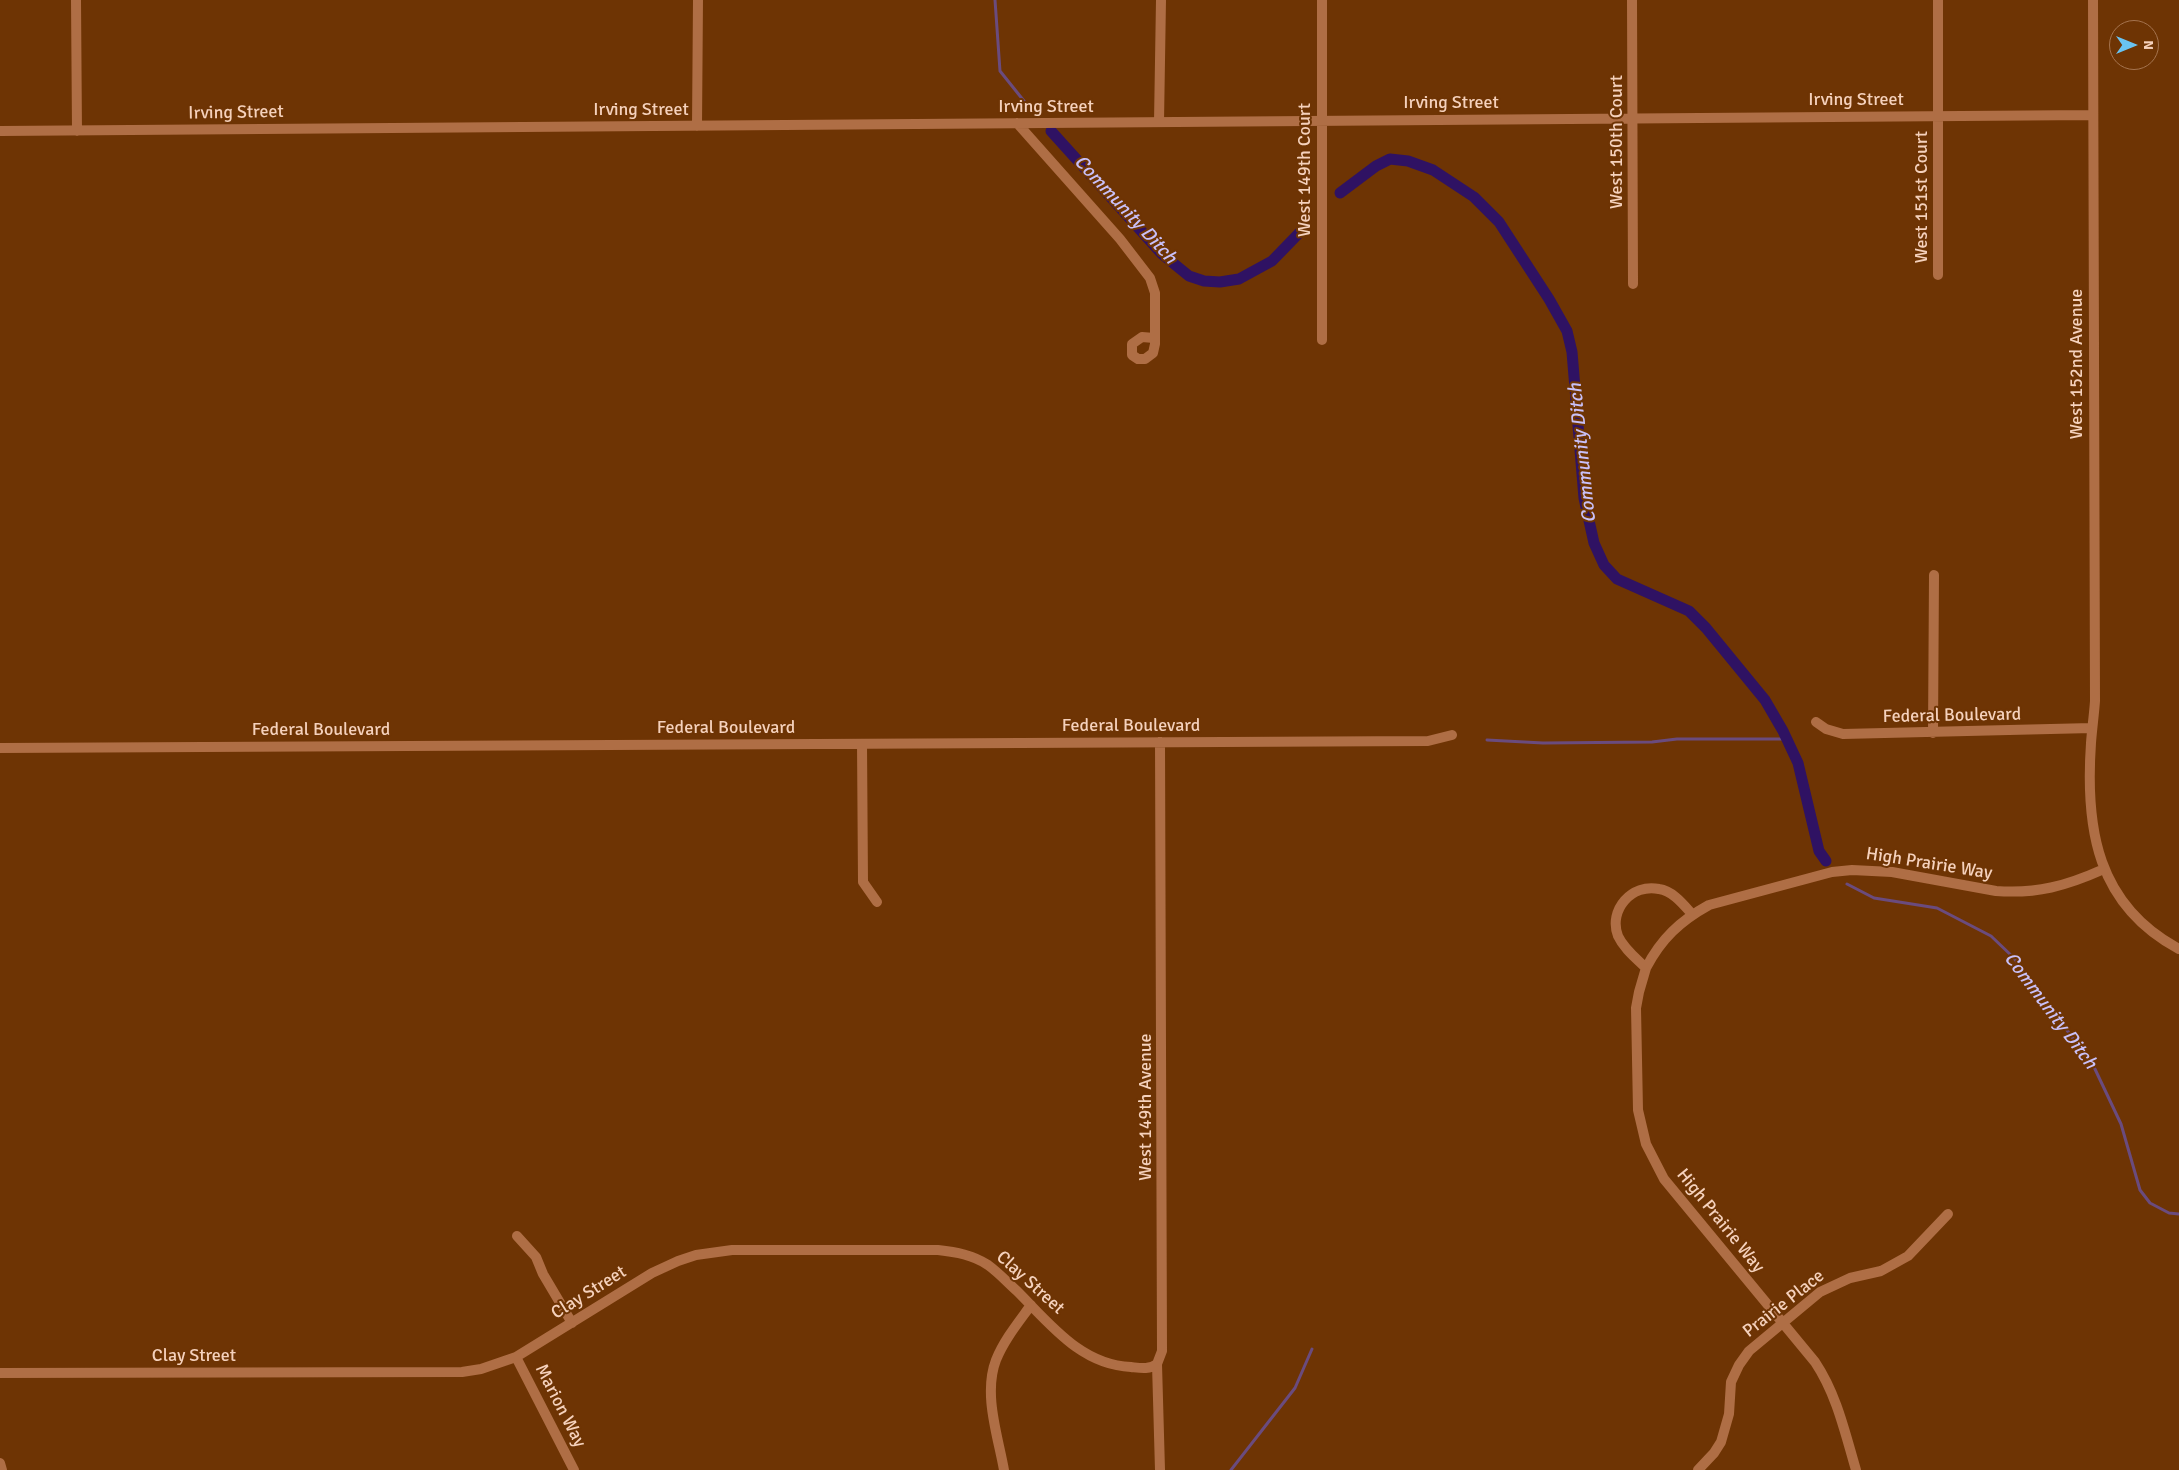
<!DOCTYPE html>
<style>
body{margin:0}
#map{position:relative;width:2179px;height:1470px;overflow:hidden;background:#6e3404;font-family:Signika,sans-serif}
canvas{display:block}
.north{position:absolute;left:2109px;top:20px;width:50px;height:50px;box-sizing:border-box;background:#6e3404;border:1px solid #a4734e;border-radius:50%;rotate:90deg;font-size:14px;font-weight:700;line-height:20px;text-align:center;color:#f5d1bc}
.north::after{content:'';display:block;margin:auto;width:18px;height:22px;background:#69c3f1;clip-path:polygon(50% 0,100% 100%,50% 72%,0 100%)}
</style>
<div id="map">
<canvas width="2179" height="1470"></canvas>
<div class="north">N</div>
</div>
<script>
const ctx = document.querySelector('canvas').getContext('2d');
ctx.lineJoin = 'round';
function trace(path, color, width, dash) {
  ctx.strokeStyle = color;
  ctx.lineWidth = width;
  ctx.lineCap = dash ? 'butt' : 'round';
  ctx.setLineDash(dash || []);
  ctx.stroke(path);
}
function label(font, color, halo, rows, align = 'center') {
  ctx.font = font + ' Signika,sans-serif';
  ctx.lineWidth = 4;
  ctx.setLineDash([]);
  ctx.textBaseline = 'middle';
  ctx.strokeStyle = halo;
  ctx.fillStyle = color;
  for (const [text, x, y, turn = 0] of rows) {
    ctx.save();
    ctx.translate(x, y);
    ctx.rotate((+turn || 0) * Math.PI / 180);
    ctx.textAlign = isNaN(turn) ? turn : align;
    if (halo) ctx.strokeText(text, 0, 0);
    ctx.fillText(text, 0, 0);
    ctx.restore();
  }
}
trace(new Path2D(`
 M995,0L1000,71L1028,106
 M1487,740L1543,743L1652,742L1677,739H1787
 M1847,884L1874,898L1937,908L1991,936L2014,958L2094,1067L2121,1124L2140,1190L2150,1203L2169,1213L2179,1214
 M1231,1470L1295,1388L1312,1349`), '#6a4b7e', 3);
trace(new Path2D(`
 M1051,131L1162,254L1189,276L1204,281L1220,282L1239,279L1272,261L1305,227
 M1340,193L1376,166L1390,159L1408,161L1433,170L1474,197L1499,222L1549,299L1567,331L1572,352L1584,498L1594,543L1604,565L1617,579L1689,611L1706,628L1765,700L1783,731L1798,763L1819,851L1826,861`), '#2f1263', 11);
trace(new Path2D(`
 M76,0L77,131
 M1632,0L1633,284
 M2093,0L2095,701C2094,715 2092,729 2091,743C2085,829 2097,905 2179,949
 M1159,122L1161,0
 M1017,123L1120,239L1150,278L1155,293V344L1153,353L1145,359H1138L1132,355V344L1142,337L1154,338
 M697,126L698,0
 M0,131L2092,115
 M1938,275V0
 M1322,340V0
 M1816,722L1826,729L1843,734L2092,728
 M1933,733L1934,575
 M1160,742L1162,1351L1157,1364L1160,1470
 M862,744L863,882L877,902
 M0,748L1428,741L1452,735
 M1692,914C1683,904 1673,891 1659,889C1632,883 1608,910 1618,936C1624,949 1637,959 1646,968L1639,992L1636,1008L1638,1110L1646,1144L1664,1179L1815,1362C1837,1395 1845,1433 1856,1470
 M1646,968C1661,939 1680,921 1709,905L1832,872L1852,870L1892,872L1996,891C2037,894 2066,886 2104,869
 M517,1236L536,1257L543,1274L572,1323
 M516,1357L574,1470
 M0,1373L462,1372L481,1369L516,1357L652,1273L678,1261L696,1255L732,1250H938C956,1252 973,1255 988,1265C999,1273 1007,1282 1017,1291C1050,1324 1081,1365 1131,1367C1140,1368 1149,1370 1157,1364
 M0,1463L2,1470
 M1004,1470C998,1436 983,1394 996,1360C1004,1340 1018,1323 1031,1305
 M1698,1470L1714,1453L1721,1442L1729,1414L1731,1382L1739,1365L1749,1351L1820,1292L1850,1278L1881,1271L1908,1256L1948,1214`), '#af6e45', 10);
label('18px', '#f5d1bc', '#6e3404', [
 ["Irving Street",1856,100],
 ["Irving Street",1451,103],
 ["Irving Street",1046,107],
 ["Irving Street",641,110],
 ["Irving Street",236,113,-1],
 ["West 150th Court",1617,142,-90],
 ["West 149th Court",1305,170,-90],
 ["West 151st Court",1922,197,-90],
 ["West 152nd Avenue",2077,364,-90],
 ["Federal Boulevard",1952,716,-1],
 ["Federal Boulevard",1131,726],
 ["Federal Boulevard",726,728],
 ["Federal Boulevard",321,730],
 ["High Prairie Way",1929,864,9],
 ["West 149th Avenue",1146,1107,-90],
 ["High Prairie Way",1720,1221,51],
 ["Clay Street",1030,1283,42],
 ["Clay Street",589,1293,-32],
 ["Prairie Place",1784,1304,-38],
 ["Clay Street",194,1356],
 ["Marion Way",560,1406,63]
]);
label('italic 19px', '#c9c0f8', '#6e3404', [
 ["Community Ditch",1125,210,47],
 ["Community Ditch",1583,453,-96],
 ["Community Ditch",2050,1011,53]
]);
</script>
